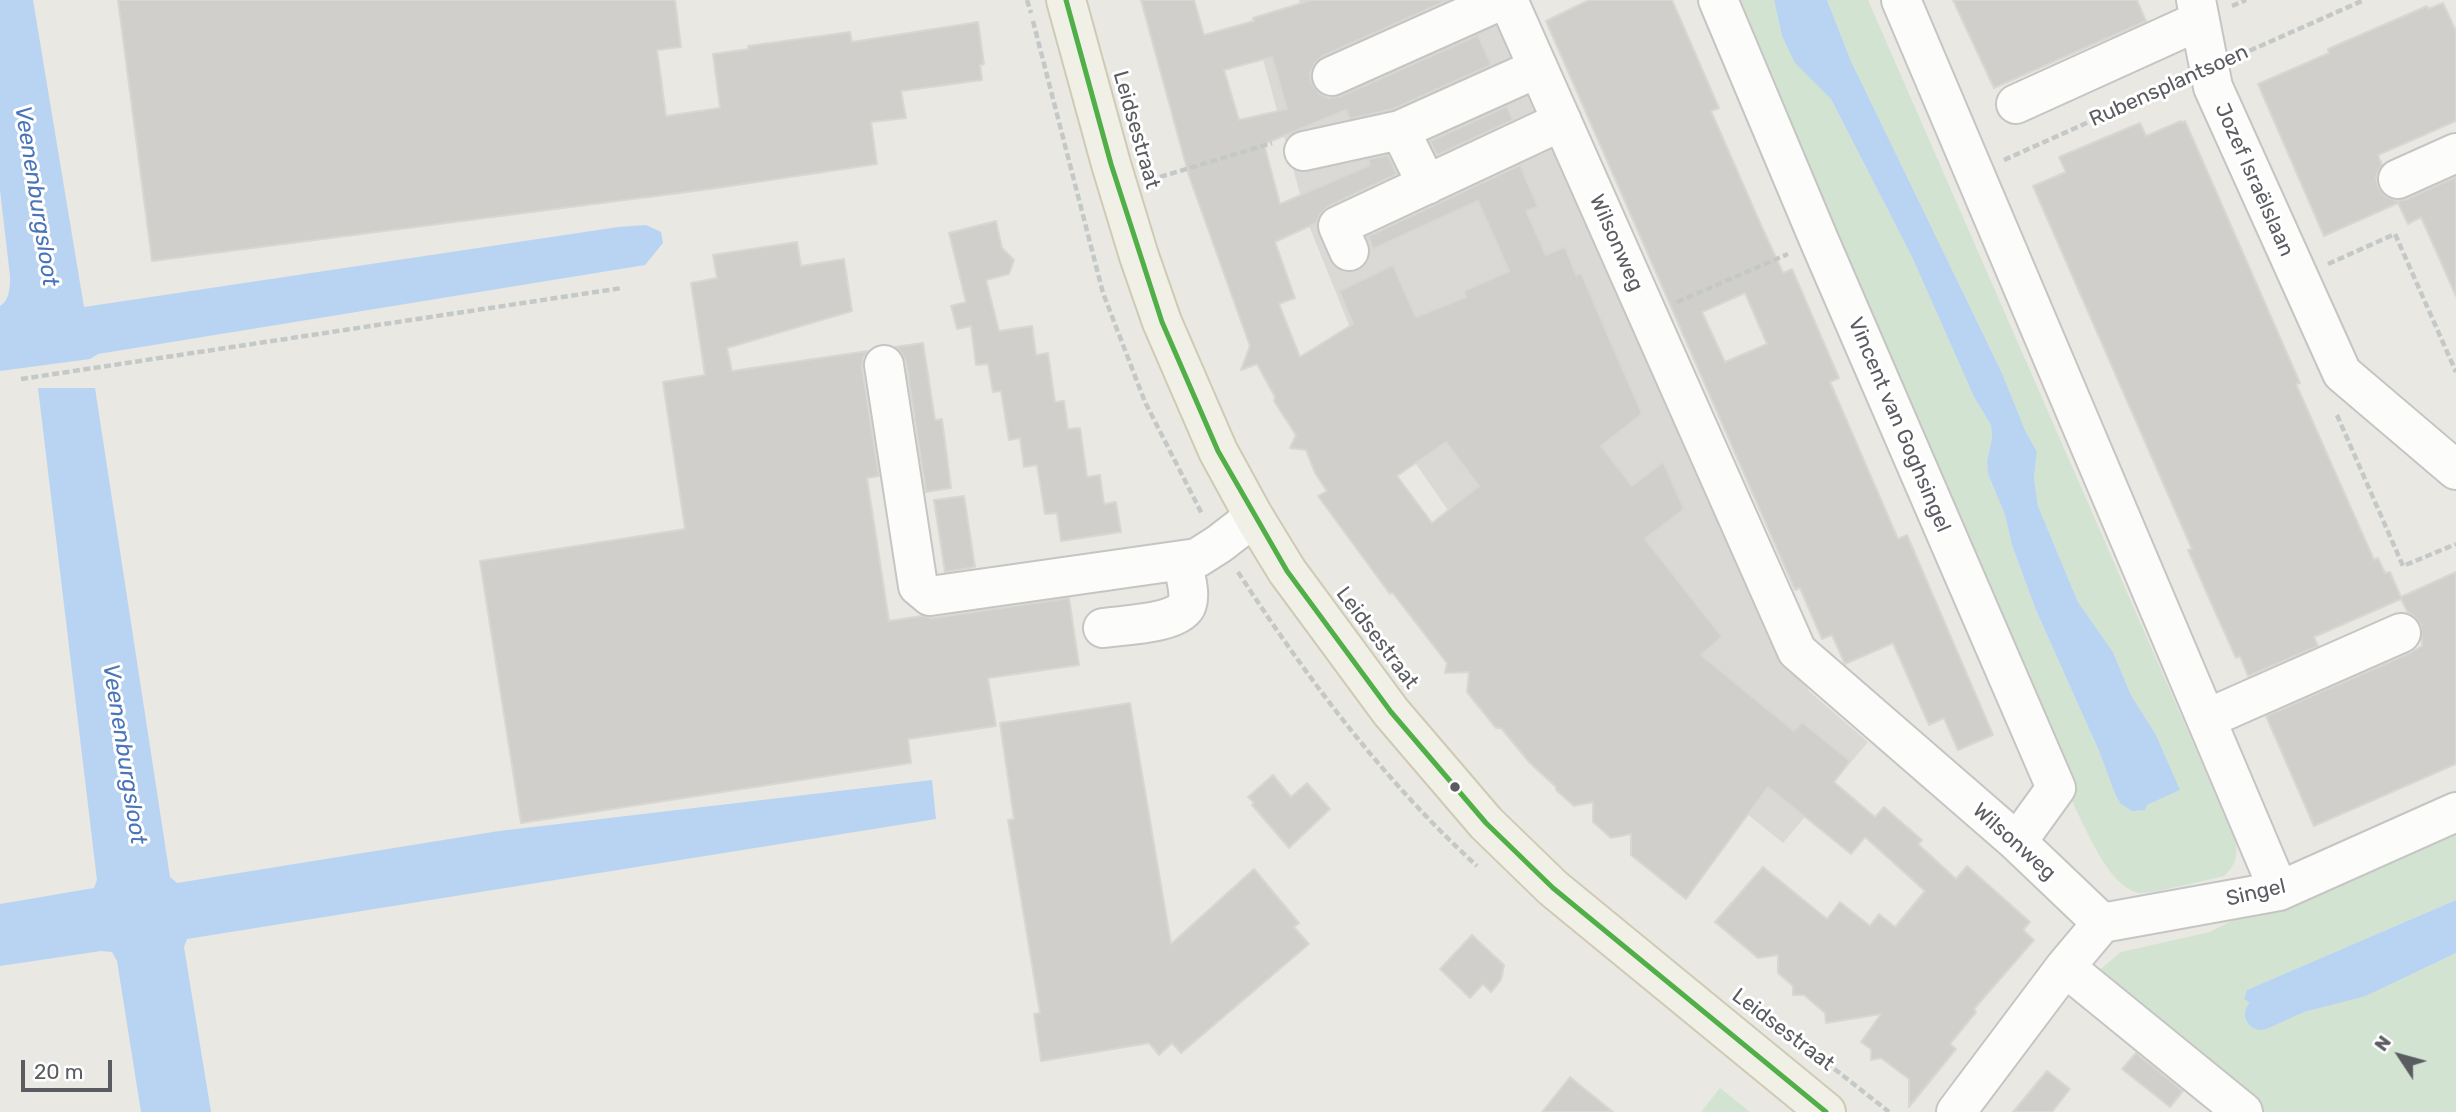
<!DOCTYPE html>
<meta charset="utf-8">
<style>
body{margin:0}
#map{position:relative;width:2456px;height:1112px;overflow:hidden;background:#e9e8e3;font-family:Rubik,sans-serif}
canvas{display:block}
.north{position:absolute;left:2365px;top:1021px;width:70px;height:70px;-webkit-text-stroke:5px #fff;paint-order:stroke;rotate:306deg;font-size:19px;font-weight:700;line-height:28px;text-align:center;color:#5a5c61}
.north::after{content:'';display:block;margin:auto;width:24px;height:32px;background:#5a5c61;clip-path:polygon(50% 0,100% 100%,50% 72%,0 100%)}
.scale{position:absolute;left:21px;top:1060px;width:91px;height:32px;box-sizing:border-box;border:4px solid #5a5c61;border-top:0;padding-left:9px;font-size:21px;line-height:24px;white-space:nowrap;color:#5a5c61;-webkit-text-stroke:5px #fff;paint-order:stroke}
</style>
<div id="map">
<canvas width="2456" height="1112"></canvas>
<div class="north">N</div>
<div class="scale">20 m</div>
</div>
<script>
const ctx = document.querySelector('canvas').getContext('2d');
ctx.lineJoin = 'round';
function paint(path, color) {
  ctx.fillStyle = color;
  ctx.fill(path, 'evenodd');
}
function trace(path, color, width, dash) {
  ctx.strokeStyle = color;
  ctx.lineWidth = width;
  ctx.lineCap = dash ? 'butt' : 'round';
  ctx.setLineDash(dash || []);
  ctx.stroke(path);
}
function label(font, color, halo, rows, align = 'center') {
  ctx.font = font + ' Rubik,sans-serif';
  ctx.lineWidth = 6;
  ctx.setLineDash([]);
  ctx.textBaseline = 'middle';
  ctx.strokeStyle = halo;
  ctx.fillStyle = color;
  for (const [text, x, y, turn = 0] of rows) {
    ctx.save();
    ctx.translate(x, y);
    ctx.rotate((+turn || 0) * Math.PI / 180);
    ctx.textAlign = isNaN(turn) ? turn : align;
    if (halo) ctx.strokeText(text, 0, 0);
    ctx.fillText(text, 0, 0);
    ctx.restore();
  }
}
paint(new Path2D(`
 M1299,0H1486L1777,641L1809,691L1868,742L1783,843L1629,718L1524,620L1389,425L1308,223L1261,52L1307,26Z`), '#dad9d5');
paint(new Path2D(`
 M1732,0H1774L1782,36L1816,83L1831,99L1912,257L1974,397L1991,425L1992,439L1987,460L1988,474L2005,515L2012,545L2035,608L2099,751L2115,794L2147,805L2179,790L2156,735L2131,695L2113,652L2078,602L2038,506L2034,477L2037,452L2025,430L2002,373L1851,61L1827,0H1868L2235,839C2238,855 2237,864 2224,876C2211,879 2147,895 2138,893C2109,885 2090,837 2077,812Z
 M2456,824V900L2248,990L2366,996L2456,953V1112H2257L2096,973L2121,952L2210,932L2257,908Z
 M1720,1088L1750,1112H1701Z`), '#d2e4d1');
paint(new Path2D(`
 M0,0H33L84,307L618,227L646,225L661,232L663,243L645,265L98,354L90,359L0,371V306C10,300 10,287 10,276L0,190Z
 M1774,0H1827L1851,61L2002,373L2025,430L2037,452L2034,477L2038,506L2078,602L2113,652L2131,695L2156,735L2180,790L2147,805L2145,810L2132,811L2121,804L2115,794L2099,751L2035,608L2012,545L2005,515L1988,474L1987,460L1992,439L1991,425L1974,397L1912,257L1831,99L1795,63L1782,36Z
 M38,388H95L170,877L177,883L499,831L932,780L936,819L187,939L184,947L211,1112H141L117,961L112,952L101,951L0,966V904L94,888L97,880Z
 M2456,900V953L2366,996L2280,1018L2259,1009L2244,999L2247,990Z`), '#b9d4f2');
trace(new Path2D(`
 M2261,1014L2305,994`), '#b9d4f2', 32);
const building = new Path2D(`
 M118,0H675L681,47L657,50L666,116L720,108L713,54L749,49L748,46L850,32L852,42L978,22L984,64L980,65L982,80L901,91L906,118L871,122L877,164L710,189L152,261Z
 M1141,0H1194L1204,35L1254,21L1253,18L1312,0H1448L1323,56L1315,63L1310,73L1312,84L1319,93L1329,98L1341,96L1478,35L1491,64L1489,66L1393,109L1350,119L1346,110L1264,144L1280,204L1370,165L1368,159L1388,155L1397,174L1329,206L1320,214L1316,223L1275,242L1295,298L1279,304L1300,357L1353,324L1339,291L1393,265L1416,317L1466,297L1464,291L1509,271L1478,201L1373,249L1368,236L1520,165L1538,207L1526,211L1546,255L1565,247L1576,275L1581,273L1642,414L1601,446L1632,486L1663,462L1684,509L1645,539L1722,637L1701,655L1794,731L1802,722L1850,761L1834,782L1875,817L1884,807L1922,840L1918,844L1956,879L1967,866L2030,922L2023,930L2034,940L1974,1009L1976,1012L1950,1044L1956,1049L1909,1107V1079L1881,1058L1871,1060V1049L1861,1042L1881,1014L1826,1023L1825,1013L1804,995H1793V986L1778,973V955L1758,958L1715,922L1763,867L1827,919L1840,902L1870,926L1879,914L1895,927L1925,891L1865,837L1851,854L1768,787L1686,899L1631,855V834L1611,838L1593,822V802L1574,806L1556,790V787L1530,763L1501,728H1496L1467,692L1469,672L1445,673L1447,663L1392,592L1390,594L1318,496L1327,491L1315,473L1306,450L1290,448L1296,435L1274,401L1275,397L1257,364L1241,370L1250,346L1189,176ZM1272,57L1287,109L1239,120L1224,70ZM1446,442L1479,486L1432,523L1397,476Z
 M1589,0H1672L1719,108L1711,111L1757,216L1783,273L1792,269L1839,378L1830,382L1898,539L1907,535L1993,735L1958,750L1944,718L1929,725L1893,643L1845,664L1832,635L1822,639L1800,588L1795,590L1546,21ZM1745,293L1767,344L1725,362L1702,312Z
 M1953,0H2137L2146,21L1994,88Z
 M2443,3L2456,31V121L2378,155L2382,165L2376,176L2378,187L2385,196L2397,201L2398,203L2324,236L2258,84L2329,53L2328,49L2427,6L2428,9Z
 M1507,106L1513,120L1437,155L1430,141Z
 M2181,121V123L2185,121L2207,171L2300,383L2296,384L2374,560L2378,558L2385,573L2390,572L2401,597L2456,572V764L2314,826L2266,716L2410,653L2422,646L2421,625L2414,616L2408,613L2401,599L2314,637L2318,646L2248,676L2240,656L2236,658L2205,589L2188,550L2192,549L2033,186L2066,172L2059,157L2140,123L2146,136Z
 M2456,177V296L2421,217L2408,224L2397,201L2407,199Z
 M996,221L1002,248L1014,260L1009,274L986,280L999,331L1032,326L1036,355L1048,353L1055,402L1064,401L1068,429L1080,428L1087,477L1100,475L1104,504L1116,502L1121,532L1061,541L1057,513L1045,514L1037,465L1024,467L1020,438L1009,440L1001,391L993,392L988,364L976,365L971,326L957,329L951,306L966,302L949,233Z
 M797,242L801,266L844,259L852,311L727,348L732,371L868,351L863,358L862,368L879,476L867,478L889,621L922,616L933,618L1069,598L1079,665L988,678L996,726L908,739L911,763L521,823L480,561L685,529L663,382L705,375L691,283L717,278L713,255Z
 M923,343L935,420L942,419L951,488L926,492L906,362L901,352L895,347Z
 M964,496L975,567L945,572L934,500Z
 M1130,703L1171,944L1254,869L1299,923L1294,927L1309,944L1181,1053L1172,1043L1159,1055L1149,1043L1041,1061L1034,1014L1040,1013L1008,820L1014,819L1000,723Z
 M1273,775L1291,797L1307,783L1330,809L1289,848L1252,805L1254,803L1248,797Z
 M1472,935L1504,965L1501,980L1491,992L1483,984L1470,998L1440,969Z
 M2136,1053L2183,1091L2170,1107L2122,1069Z
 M2047,1071L2070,1089L2052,1112H2013Z
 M1570,1077L1613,1112H1542Z`);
paint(building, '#d0cfcc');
trace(building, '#d8d7d2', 2);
const minor = new Path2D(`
 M1508,0L1797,651L2017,842L2102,923
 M1718,0L1819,240L2056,788L2017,842
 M1901,0L2279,891
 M2196,0L2213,87L2342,373L2456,470
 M1332,76L1502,0
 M2016,104L2199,21
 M1400,130L1538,68
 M1304,151L1400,130L1427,185
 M2398,179L2456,153
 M1349,251L1338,226L1562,121
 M884,365L918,586L930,596L1197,558L1219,544L1254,517
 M1103,628C1122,625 1181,624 1187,604C1191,593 1184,572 1183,560
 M2206,719L2401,633
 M2065,967L2243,1112
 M1956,1112L2065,967L2102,923L2279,891L2456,812`);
const major = new Path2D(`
 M1066,0L1111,164L1139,256L1162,322L1218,451L1254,517L1287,571L1391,712L1486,823L1553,888L1826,1112`);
trace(minor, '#c6c5c4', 42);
trace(major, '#cfcab3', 42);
trace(new Path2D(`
 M1027,0L1031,13
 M2232,6L2246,0
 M1033,21L1103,293L1145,402L1202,514
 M2240,55L2364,0
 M2004,160L2178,82
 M1150,180L1272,143
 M2328,264L2395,234L2456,372
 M1677,302L1788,254
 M21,379L622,288
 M2337,415L2403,566L2456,544
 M1238,572C1307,678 1383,780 1477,866
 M1785,1030L1889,1112`), '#c4c9c7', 4.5, [7, 3.5]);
trace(minor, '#fcfcfb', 38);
trace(major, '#f1f0e6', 38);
trace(new Path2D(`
 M1066,0L1111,164L1162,322L1218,451L1287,571L1391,712L1486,823L1553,888L1826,1112`), '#50af46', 5);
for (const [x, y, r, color] of [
 [1455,787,6,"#5a5c61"]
]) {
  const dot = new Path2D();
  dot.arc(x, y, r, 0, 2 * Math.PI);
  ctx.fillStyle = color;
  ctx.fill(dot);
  trace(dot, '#fff', 2.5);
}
label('21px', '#5a5c61', '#fff', [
 ["Rubensplantsoen",2169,86,-24],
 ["Leidsestraat",1136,130,74],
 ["Jozef Israëlslaan",2254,180,66],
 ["Wilsonweg",1616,243,66],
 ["Vincent van Goghsingel",1899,425,67],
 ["Leidsestraat",1377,638,53],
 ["Wilsonweg",2014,842,42],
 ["Singel",2256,893,-13],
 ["Leidsestraat",1783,1030,37]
]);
label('italic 23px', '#4a75b8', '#fff', [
 ["Veenenburgsloot",36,196,81],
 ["Veenenburgsloot",124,754,81]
]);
</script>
